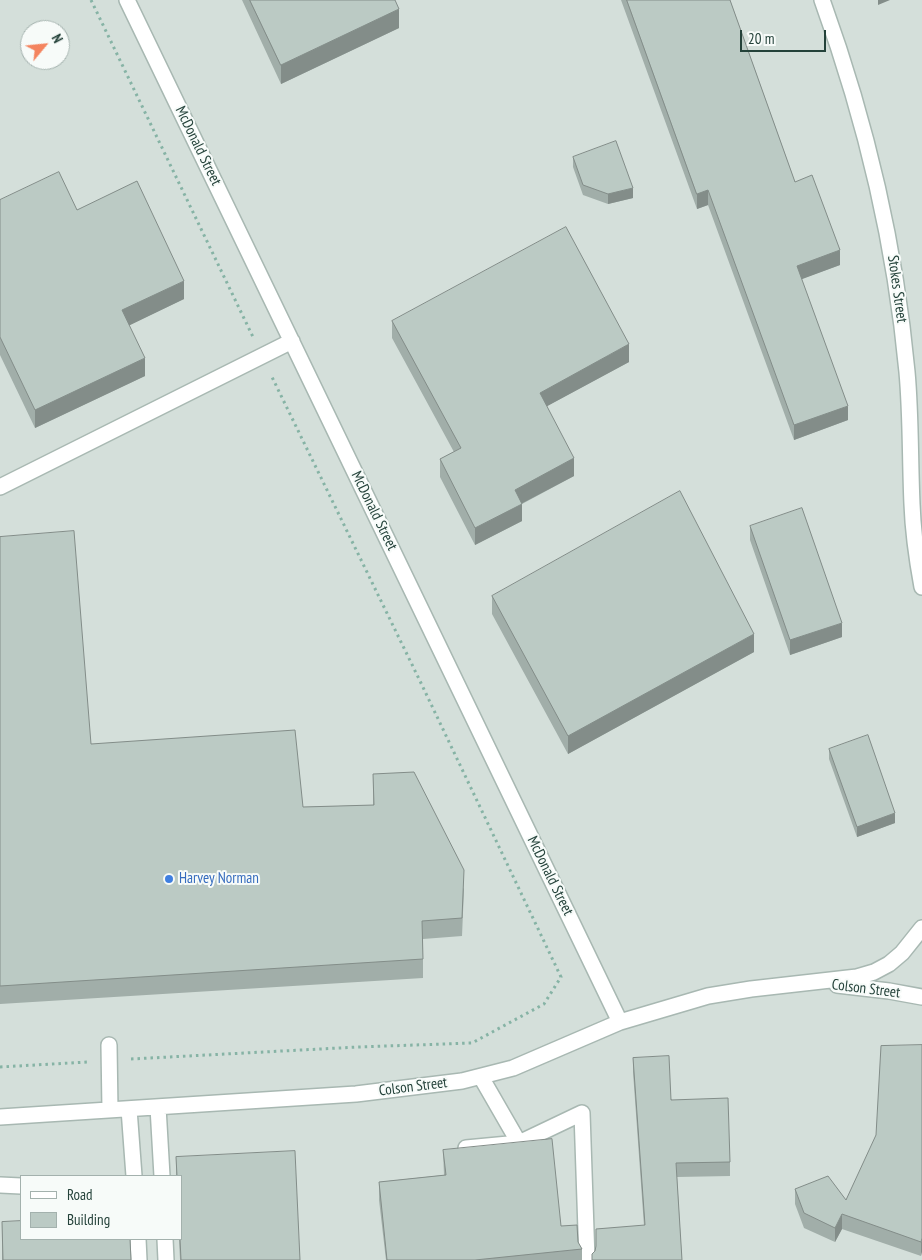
<!DOCTYPE html>
<style>
body{margin:0}
#map{position:relative;width:922px;height:1260px;overflow:hidden;background:#e6efeb;font-family:"PT Sans Narrow",sans-serif}
canvas{display:block}
.legend{position:absolute;left:20px;top:1175px;width:162px;height:65px;box-sizing:border-box;background:#f7fbf9;border:1px solid #a3b1ad;margin:0;padding:6px 9px;list-style:none;font-size:15px;color:#24423a}
.legend li{display:flex;align-items:center;gap:10px;height:25px}
.legend b{width:25px;border:1px solid #a3b1ad}
.north{position:absolute;left:20px;top:20px;width:50px;height:50px;box-sizing:border-box;background:#f7fbf9;border:1px solid #a3b1ad;border-radius:50%;rotate:62deg;font-size:14px;font-weight:700;line-height:20px;text-align:center;color:#24423a}
.north::after{content:'';display:block;margin:auto;width:18px;height:22px;background:#f4845f;clip-path:polygon(50% 0,100% 100%,50% 72%,0 100%)}
.scale{position:absolute;left:740px;top:30px;width:86px;height:22px;box-sizing:border-box;border:2px solid #24423a;border-top:0;padding-left:6px;font-size:15px;line-height:18px;white-space:nowrap;color:#24423a;-webkit-text-stroke:4px #f7fbf9;paint-order:stroke}
</style>
<div id="map">
<canvas width="922" height="1260"></canvas>
<ul class="legend">
<li><b style="height:6px;background:#fff"></b>Road</li>
<li><b style="height:14px;background:#bbcac4"></b>Building</li>
</ul>
<div class="north">N</div>
<div class="scale">20 m</div>
</div>
<script>
const ctx = document.querySelector('canvas').getContext('2d');
ctx.lineJoin = 'round';
function paint(path, color) {
  ctx.fillStyle = color;
  ctx.fill(path, 'evenodd');
}
function trace(path, color, width, dash) {
  ctx.strokeStyle = color;
  ctx.lineWidth = width;
  ctx.lineCap = dash ? 'butt' : 'round';
  ctx.setLineDash(dash || []);
  ctx.stroke(path);
}
function label(font, color, halo, rows, align = 'center') {
  ctx.font = font + ' "PT Sans Narrow",sans-serif';
  ctx.lineWidth = 4;
  ctx.setLineDash([]);
  ctx.textBaseline = 'middle';
  ctx.strokeStyle = halo;
  ctx.fillStyle = color;
  for (const [text, x, y, turn = 0] of rows) {
    ctx.save();
    ctx.translate(x, y);
    ctx.rotate((+turn || 0) * Math.PI / 180);
    ctx.textAlign = isNaN(turn) ? turn : align;
    if (halo) ctx.strokeText(text, 0, 0);
    ctx.fillText(text, 0, 0);
    ctx.restore();
  }
}
paint(new Path2D(`
 M0,0H922V1260H0ZM30,30H60V60H30ZM21,1176H181V1239H21Z`), '#d4dfda');
const minor = new Path2D(`
 M127,0L620,1022
 M822,0C866,121 895,243 907,372C911,416 910,460 912,504C913,532 917,560 922,587
 M0,487L292,341
 M837,985L889,991L922,997
 M109,1045L110,1110
 M158,1107L162,1176
 M129,1109L134,1176
 M0,1117L356,1094L462,1081L513,1068L620,1022L708,996L751,989L857,977L874,972L889,964L902,953L922,928
 M519,1143L582,1113L587,1260
 M466,1148L519,1143L481,1077
 M0,1185L21,1186
 M138,1239L139,1260
 M165,1239L166,1260`);
trace(minor, '#a8b8b2', 18);
trace(new Path2D(`
 M91,0L253,337
 M131,1059L358,1047L472,1043L544,1004L561,977L420,681L271,375
 M0,1067L87,1062`), '#86b3a5', 3, [2.5, 4]);
trace(minor, '#fff', 15);
paint(new Path2D(`
 M242,0H395L399,28L281,84Z
 M621,0H730L795,182L840,265L801,279L848,420L794,440L708,205L697,209Z
 M573,157L633,198L608,204L583,195L573,167Z
 M0,200L77,210L184,299L129,325L145,376L35,428L0,355Z
 M392,321L629,362L547,406L574,476L522,504V521L475,545L440,477V459L454,452L392,338Z
 M750,526L842,637L790,655L750,540Z
 M0,537L91,744L303,807L373,805V774L464,889L462,936L423,939V978L0,1004Z
 M492,596L754,652L568,754L492,614Z
 M829,749L895,823L857,837L829,759Z
 M922,1045L921,1256L842,1229L835,1242L804,1228L795,1204V1189L846,1200Z
 M633,1058L730,1162V1176L677,1177L682,1260H592V1254L595,1251L596,1247V1229L644,1226L633,1072Z
 M443,1150L561,1226L578,1242L582,1249V1260H386L379,1200V1182L444,1175Z
 M176,1157L300,1260H180L179,1239H181V1176H176Z
 M2,1222L131,1260H2Z`), '#a1aea9');
paint(new Path2D(`
 M878,0H890L878,5Z
 M399,9V28L281,84V65Z
 M633,188V198L608,204V194Z
 M708,190V205L697,209V194Z
 M840,250V265L797,281V266Z
 M184,281V299L122,329V310Z
 M629,344V362L540,410V393Z
 M145,358V376L35,428V410Z
 M848,406V420L794,440V425Z
 M574,458V476L515,507V490Z
 M522,504V521L475,545V528Z
 M842,623V637L790,655V640Z
 M754,634V652L568,754V736Z
 M895,813V823L857,837V827Z
 M842,1214V1229L835,1242V1228Z
 M922,1238V1252L921,1256V1242Z`), '#838d89');
const building = new Path2D(`
 M250,0H395L399,9L281,65Z
 M627,0H730L795,182L812,175L840,250L797,266L848,406L794,425L708,190L697,194Z
 M616,141L633,188L608,194L583,185L573,157Z
 M59,172L77,210L137,181L184,281L122,310L145,358L35,410L0,337V200Z
 M566,227L629,344L540,393L574,458L515,490L522,504L475,528L440,459L461,448L392,321Z
 M680,491L754,634L568,736L492,596Z
 M802,508L842,623L790,640L750,526Z
 M74,531L91,744L295,730L303,807L374,805L373,774L414,772L464,870L462,918L422,921L423,959L0,986V537Z
 M868,735L895,813L857,827L829,749Z
 M922,1045V1238L921,1242L842,1214L835,1228L804,1213L795,1189L828,1176L846,1200L876,1135L881,1046Z
 M669,1056L671,1100L728,1098L730,1162L676,1163L682,1260H592V1254L595,1251L596,1246V1229L645,1225L633,1058Z
 M552,1139L561,1226L577,1225L578,1242L582,1249L475,1260H387L379,1182L446,1175L443,1150Z
 M295,1151L300,1260H181L180,1239H181V1176H177L176,1157Z
 M21,1221V1239H130L131,1260H3L2,1222Z`);
paint(building, '#bbcac4');
trace(building, '#838d89', 1);
for (const [x, y, r, color] of [
 [169,879,5,"#3f7fe0"]
]) {
  const dot = new Path2D();
  dot.arc(x, y, r, 0, 2 * Math.PI);
  ctx.fillStyle = color;
  ctx.fill(dot);
  trace(dot, '#f7fbf9', 2);
}
label('15px', '#24423a', '#f7fbf9', [
 ["McDonald Street",198,146,64],
 ["Stokes Street",897,289,82],
 ["McDonald Street",374,511,64],
 ["McDonald Street",550,876,64],
 ["Colson Street",866,989,7],
 ["Colson Street",413,1087,-7]
]);
label('15px', '#366cbe', '#f7fbf9', [
 ["Harvey Norman",179,879]
], 'left');
</script>
